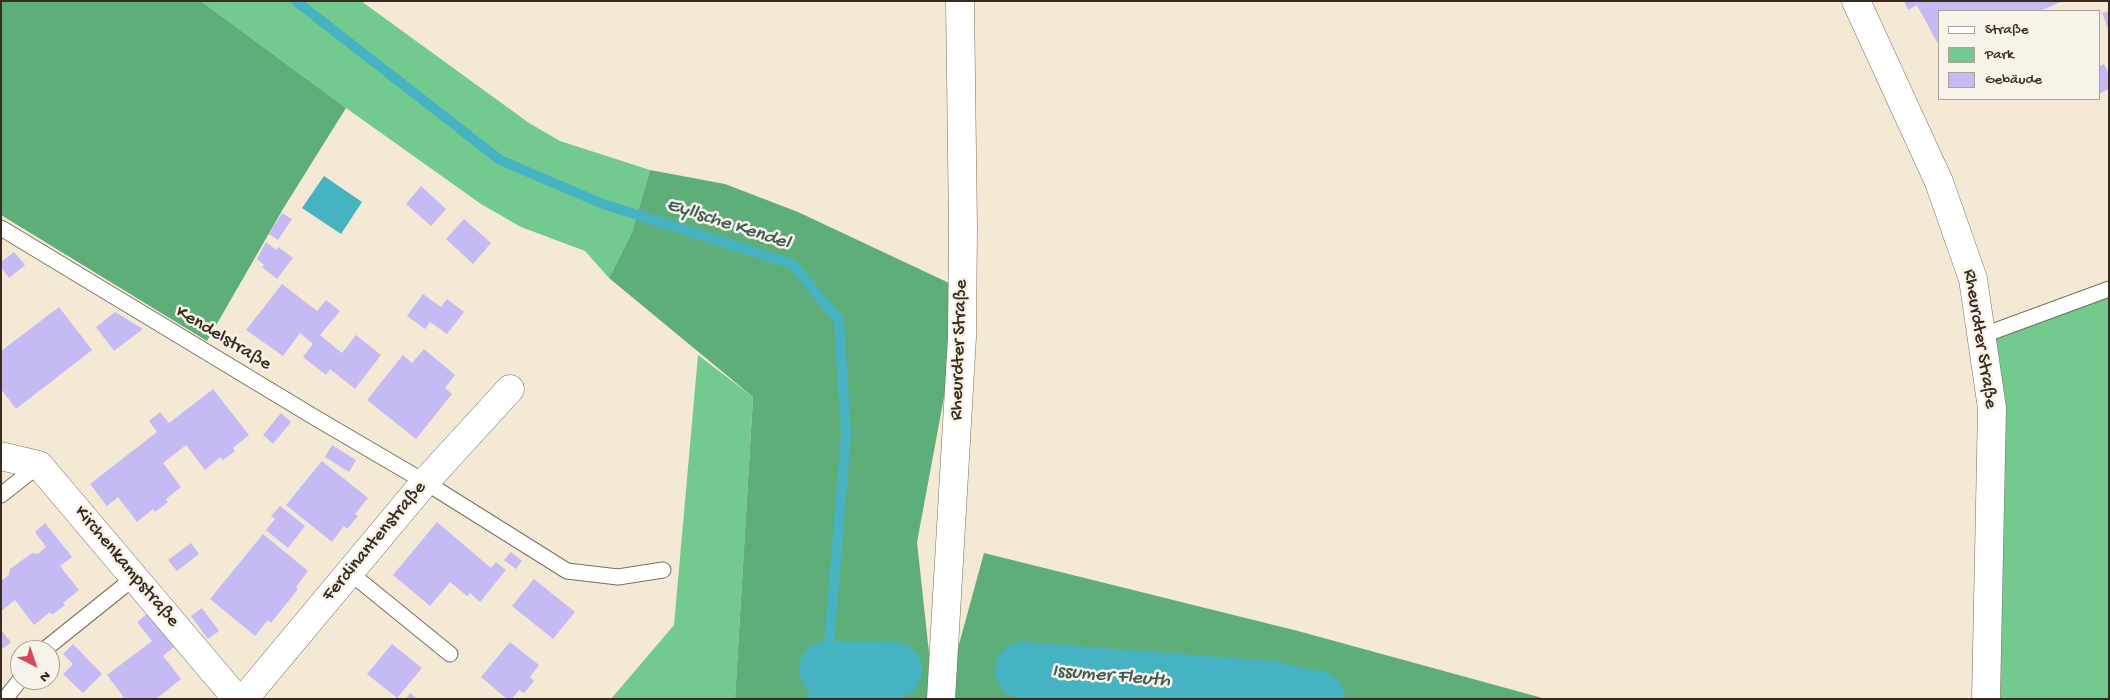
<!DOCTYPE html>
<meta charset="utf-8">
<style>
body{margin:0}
#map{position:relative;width:2110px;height:700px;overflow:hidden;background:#f4e9d5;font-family:"Gochi Hand",sans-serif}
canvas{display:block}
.frame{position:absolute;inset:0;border:2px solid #3b2a1e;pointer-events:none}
.legend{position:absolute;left:1938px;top:10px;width:162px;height:90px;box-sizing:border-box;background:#f7f3e8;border:1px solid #aca397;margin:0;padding:6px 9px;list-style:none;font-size:15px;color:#3b2a1e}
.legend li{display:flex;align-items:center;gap:10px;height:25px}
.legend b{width:25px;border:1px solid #aca397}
.north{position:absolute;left:10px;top:640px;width:50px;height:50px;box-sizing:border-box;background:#f7f3e8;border:1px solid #aca397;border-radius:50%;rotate:139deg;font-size:14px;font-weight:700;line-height:20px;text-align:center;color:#3b2a1e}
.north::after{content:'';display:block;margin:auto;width:18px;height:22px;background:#d1495b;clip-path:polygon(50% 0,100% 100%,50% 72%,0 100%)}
</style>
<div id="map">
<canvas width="2110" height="700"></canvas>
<div class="frame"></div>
<ul class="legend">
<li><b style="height:6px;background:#fff"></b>Straße</li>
<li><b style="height:14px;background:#73ca8f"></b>Park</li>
<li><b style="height:14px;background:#c5baf4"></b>Gebäude</li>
</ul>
<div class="north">N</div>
</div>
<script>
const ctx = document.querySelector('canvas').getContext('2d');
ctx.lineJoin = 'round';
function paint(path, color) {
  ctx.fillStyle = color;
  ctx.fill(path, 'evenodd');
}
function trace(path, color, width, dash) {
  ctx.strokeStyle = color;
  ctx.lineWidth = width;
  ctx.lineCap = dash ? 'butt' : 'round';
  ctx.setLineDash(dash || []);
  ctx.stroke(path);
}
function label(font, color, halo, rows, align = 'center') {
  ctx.font = font + ' "Gochi Hand",sans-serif';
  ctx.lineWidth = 5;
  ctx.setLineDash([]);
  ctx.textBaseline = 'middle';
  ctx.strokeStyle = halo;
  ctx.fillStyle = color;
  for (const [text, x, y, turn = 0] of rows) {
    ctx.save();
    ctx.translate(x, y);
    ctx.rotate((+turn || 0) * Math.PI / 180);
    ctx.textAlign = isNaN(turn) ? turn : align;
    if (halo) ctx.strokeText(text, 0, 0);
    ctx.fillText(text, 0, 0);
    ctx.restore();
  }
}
paint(new Path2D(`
 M201,1H361L529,123L560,141L650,170L632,232L609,278L585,251L521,227L481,204L346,108Z
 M2109,289V699H1987L1981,336Z
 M698,355L753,397L735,699H611L674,625Z`), '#73ca8f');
paint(new Path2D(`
 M1,1H201L346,108L283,209L207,341L1,215Z
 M650,170L725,184L798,212L964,290L917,542L934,699H735L753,397L609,278L632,232Z
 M984,553L1298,631L1546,699H944Z`), '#5eae7a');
paint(new Path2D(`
 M324,176L362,202L341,234L302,208Z`), '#46b3c2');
trace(new Path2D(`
 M296,1L500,160L603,204L792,264L839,320L846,435L827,669`), '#46b3c2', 10);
trace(new Path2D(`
 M824,699L827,669`), '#46b3c2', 32);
trace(new Path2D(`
 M827,669L894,670
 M1023,670L1268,689L1317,699`), '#46b3c2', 56);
paint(new Path2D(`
 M1904,1H2063L2040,11H1939V46L1917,5L1908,10Z
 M2109,11V31L2102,13Z
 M2104,64L2109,73V89L2099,94V66Z
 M421,186L446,209L431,226L406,204Z
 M282,213L292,219L278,240L269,234Z
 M464,219L491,243L473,264L446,239Z
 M266,242L276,250L278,247L293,258L277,279L262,267L264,265L257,259Z
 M14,252L25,265L9,278L1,267V262Z
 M282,284L317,311L326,300L340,311L320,335L342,353L356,335L381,355L355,389L330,369L326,375L303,357L313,344L300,333L283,356L246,330Z
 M423,294L441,307L447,299L464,312L447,334L430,322L425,329L407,316Z
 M59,307L92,350L16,409L1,389V351Z
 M115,312L143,329L114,351L96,327Z
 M424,349L455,375L445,388L452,394L416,439L367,400L403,355L412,363Z
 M213,389L249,435L233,448L235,451L223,460L220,457L205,470L186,445L163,463L181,487L166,499L168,502L155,512L153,509L137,522L118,497L107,506L90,484L157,432L149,421L160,412L169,423Z
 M281,413L291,422L273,444L263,435Z
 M332,445L356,460L349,472L325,457Z
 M322,461L368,498L355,514L358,516L347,529L344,526L332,542L286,505Z
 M280,506L305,526L288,548L266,530L275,519L271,516Z
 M437,522L491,568L496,562L506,570L480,602L470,593L467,596L450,582L430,606L393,575Z
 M45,523L72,557L60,566L79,590L63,603L65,605L52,615L50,612L34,625L15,600L1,611V581L9,575L10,569L32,553L38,554L46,547L35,532Z
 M263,534L308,571L296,587L298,589L271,623L268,620L255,636L210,599Z
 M191,543L199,554L177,571L168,560Z
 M511,552L522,561L516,569L504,560Z
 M534,579L575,612L553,639L512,606Z
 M202,608L219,631L208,639L191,616Z
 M148,613L174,647L163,656L181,679L156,699H125L107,675L152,641L137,622Z
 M1,630L11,642L1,650Z
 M510,642L539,665L530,677L534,681L524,693L519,690L512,699H507L481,677Z
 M73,644L102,674L83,693L63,674L73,664L63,654Z
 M392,644L422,668L397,698L367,674Z
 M410,693L417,699H406Z`), '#c5baf4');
const service = new Path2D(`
 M1,228L314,417L425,482L567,571L618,577L663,570
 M1981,336L2109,289
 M1,495L39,465
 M349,572L450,654
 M44,650L135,577
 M5,699L20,680`);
const minor = new Path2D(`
 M1856,1L1939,182L1973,279L1992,408L1986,699
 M1,456L39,465L237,699
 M244,699L425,482L510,389`);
const primary = new Path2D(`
 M941,699L962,337L963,228L960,1`);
trace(service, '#7c6d5e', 17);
trace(minor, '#7c6d5e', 29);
trace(primary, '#7c6d5e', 29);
trace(service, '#fff', 15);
trace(minor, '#fff', 28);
trace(primary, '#fff', 28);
label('19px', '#3b2a1e', '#f7f3e8', [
 ["Kendelstraße",223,339,31],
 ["Rheurdter Straße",1979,339,81],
 ["Rheurdter Straße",960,350,-88],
 ["Ferdinantenstraße",375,542,-50],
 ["Kirchenkampstraße",126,567,50]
]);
label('italic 20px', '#3f5a57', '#f7f3e8', [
 ["Eyllsche Kendel",728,225,18],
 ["Issumer Fleuth",1111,677,5]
]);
</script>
